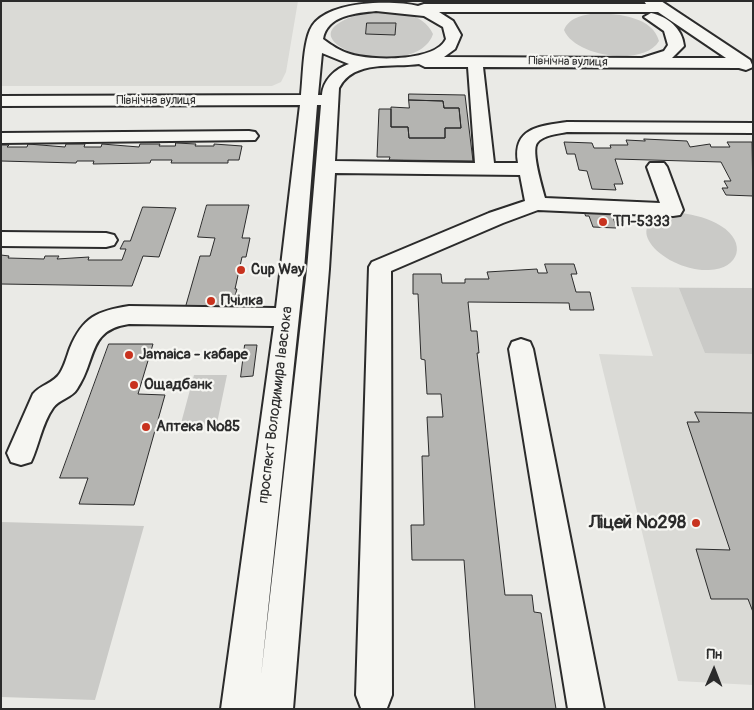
<!DOCTYPE html>
<meta charset="utf-8">
<style>
body{margin:0}
#map{position:relative;width:754px;height:710px;overflow:hidden;background:#eaeae6;font-family:Pangolin,sans-serif}
canvas{display:block}
.frame{position:absolute;inset:0;border:2px solid #2b2b2b;pointer-events:none}
.north{position:absolute;left:689px;top:645px;width:50px;height:50px;-webkit-text-stroke:4px #f6f6f2;paint-order:stroke;rotate:1deg;font-size:14px;font-weight:700;line-height:20px;text-align:center;color:#2b2b2b}
.north::after{content:'';display:block;margin:auto;width:18px;height:22px;background:#2b2b2b;clip-path:polygon(50% 0,100% 100%,50% 72%,0 100%)}
</style>
<div id="map">
<canvas width="754" height="710"></canvas>
<div class="frame"></div>
<div class="north">Пн</div>
</div>
<script>
const ctx = document.querySelector('canvas').getContext('2d');
ctx.lineJoin = 'round';
function paint(path, color) {
  ctx.fillStyle = color;
  ctx.fill(path, 'evenodd');
}
function trace(path, color, width, dash) {
  ctx.strokeStyle = color;
  ctx.lineWidth = width;
  ctx.lineCap = dash ? 'butt' : 'round';
  ctx.setLineDash(dash || []);
  ctx.stroke(path);
}
function label(font, color, halo, rows, align = 'center') {
  ctx.font = font + ' Pangolin,sans-serif';
  ctx.lineWidth = 4.5;
  ctx.setLineDash([]);
  ctx.textBaseline = 'middle';
  ctx.strokeStyle = halo;
  ctx.fillStyle = color;
  for (const [text, x, y, turn = 0] of rows) {
    ctx.save();
    ctx.translate(x, y);
    ctx.rotate((+turn || 0) * Math.PI / 180);
    ctx.textAlign = isNaN(turn) ? turn : align;
    if (halo) ctx.strokeText(text, 0, 0);
    ctx.fillText(text, 0, 0);
    ctx.restore();
  }
}
paint(new Path2D(`
 M1,1H298L286,72L281,82L272,86H1Z
 M631,287L753,288V685L678,681L599,354L653,356Z`), '#dadad6');
paint(new Path2D(`
 M375,11C396,11 423,12 433,34C423,64 367,62 344,49C307,28 358,13 375,11Z
 M598,13C619,14 653,17 659,41C644,67 575,57 564,30C570,16 585,15 598,13Z
 M681,213C695,215 709,218 721,226C747,242 740,269 709,270C663,272 610,218 681,213Z
 M679,288H753V354L705,353Z
 M194,375H227L216,428L180,427Z
 M1,522L144,526L95,700L1,697Z`), '#cacac7');
const building = new Path2D(`
 M367,23H396L395,35L366,34Z
 M409,94L465,95L473,161L389,160L390,157H377L379,109H391V127H408L409,138H445V128H461L459,108H444L443,101L409,100Z
 M409,100L443,101L444,108H459L461,128H445V138H409L408,127H391V107L409,108Z
 M644,139L687,141L690,147L710,144L711,147H730L727,142H752L753,196L726,195L722,188H728L724,181H731L721,162L615,159L623,184H614L616,190L592,189L587,171L579,170L575,154H567L564,142L592,143L594,148H611L610,145H628L626,140L645,141Z
 M176,143L196,144L195,146H214V144L242,146L239,160H228V163H171L172,160H151L150,163L93,164L94,161H77L76,163L1,161V145H9L7,147H27L28,144L65,147L66,144H85L84,147H101L102,144L139,147L140,144H160L159,146H175Z
 M207,205H249L242,238H250L246,257H242L235,289H237L230,313L184,312L200,256H210L215,238L198,237Z
 M143,207L176,208L159,257L143,256L132,286L1,284V255L9,256L8,258L44,259L45,256H59L57,259L89,257L88,260H122L126,249H120L124,241H130Z
 M584,210L615,211L617,216H613L616,228L593,227L589,216H586Z
 M545,264H574L577,274H571L576,292H590L594,310H570L569,303L468,302L471,331H477L479,353H477L505,595H532L534,612L541,613L556,709H475L464,560H412L411,525H424L422,456H429L427,417H443L441,394H427L425,360L421,359L418,294H413V274H441L442,283H465V279H489L487,272L537,269L538,273H547Z
 M109,344H153L138,394L165,395L134,505L79,504L88,478H60Z
 M245,345H257L253,376L241,377Z
 M695,412L753,413V612L748,599H711L696,549L730,550L687,422H699Z`);
paint(building, '#b4b4b1');
trace(building, '#2b2b2b', 1);
const minor = new Path2D(`
 M644,1H661L750,60L753,67L746,70L739,68L483,67L494,163H518C512,128 539,126 567,122L753,123V133L567,132C558,134 543,135 537,143C531,151 542,187 545,198L660,203L647,167L650,163H664L667,167L683,210L680,215L673,216L538,210L503,223L391,271L392,695L387,708L384,709L361,708L356,695L369,267L372,262L489,213L525,201L520,175L335,173L329,269L293,709H221L274,326L129,324C87,330 97,360 77,389C72,398 59,399 53,408C42,423 39,445 31,462L21,465L11,462L7,453L33,394C40,385 54,383 60,373C65,365 67,356 70,348C83,317 97,311 129,306L276,308L300,105L1,106V96L301,95C303,77 303,46 310,30C323,0 392,0 418,6L424,4H646ZM376,11L424,16L443,27L446,39C435,62 371,61 350,54C340,51 331,45 323,39C327,15 357,13 376,11ZM439,12H658L726,58H672L684,46C682,28 668,17 651,13L644,17L664,31L668,45L664,51L642,58L444,57L455,49L461,35L453,21ZM322,53L349,64C335,69 323,80 322,95H318ZM419,64L425,67H468L475,163L335,161L339,88C354,59 393,68 419,64ZM317,105H321L307,269L261,676L304,269Z
 M249,131L255,132L258,136L255,140L1,143V133Z
 M1,232L106,233L114,235L117,240L114,245L106,247L1,246Z
 M521,339L530,342L533,349L604,709H568L509,349L512,342Z`);
trace(minor, '#2b2b2b', 4);
paint(minor, '#f6f6f2');
for (const [x, y, r, color] of [
 [603,222,5,"#c8321e"],
 [241,270,5,"#c8321e"],
 [211,301,5,"#c8321e"],
 [129,355,5,"#c8321e"],
 [134,385,5,"#c8321e"],
 [146,427,5,"#c8321e"],
 [696,523,5,"#c8321e"]
]) {
  const dot = new Path2D();
  dot.arc(x, y, r, 0, 2 * Math.PI);
  ctx.fillStyle = color;
  ctx.fill(dot);
  trace(dot, '#f6f6f2', 2);
}
label('12px', '#2b2b2b', '#f6f6f2', [
 ["Північна вулиця",568,62,1],
 ["Північна вулиця",156,101]
]);
label('bold 15px', '#2b2b2b', '#f6f6f2', [
 ["ТП-5333",613,222],
 ["Cup Way",251,270],
 ["Пчілка",221,301],
 ["Jamaica - кабаре",139,355],
 ["Ощадбанк",144,385],
 ["Аптека №85",156,427]
], 'left');
label('15px', '#2b2b2b', '#f6f6f2', [
 ["проспект Володимира Івасюка",276,405,-83]
]);
label('bold 18px', '#2b2b2b', '#f6f6f2', [
 ["Ліцей №298",686,523]
], 'right');
</script>
